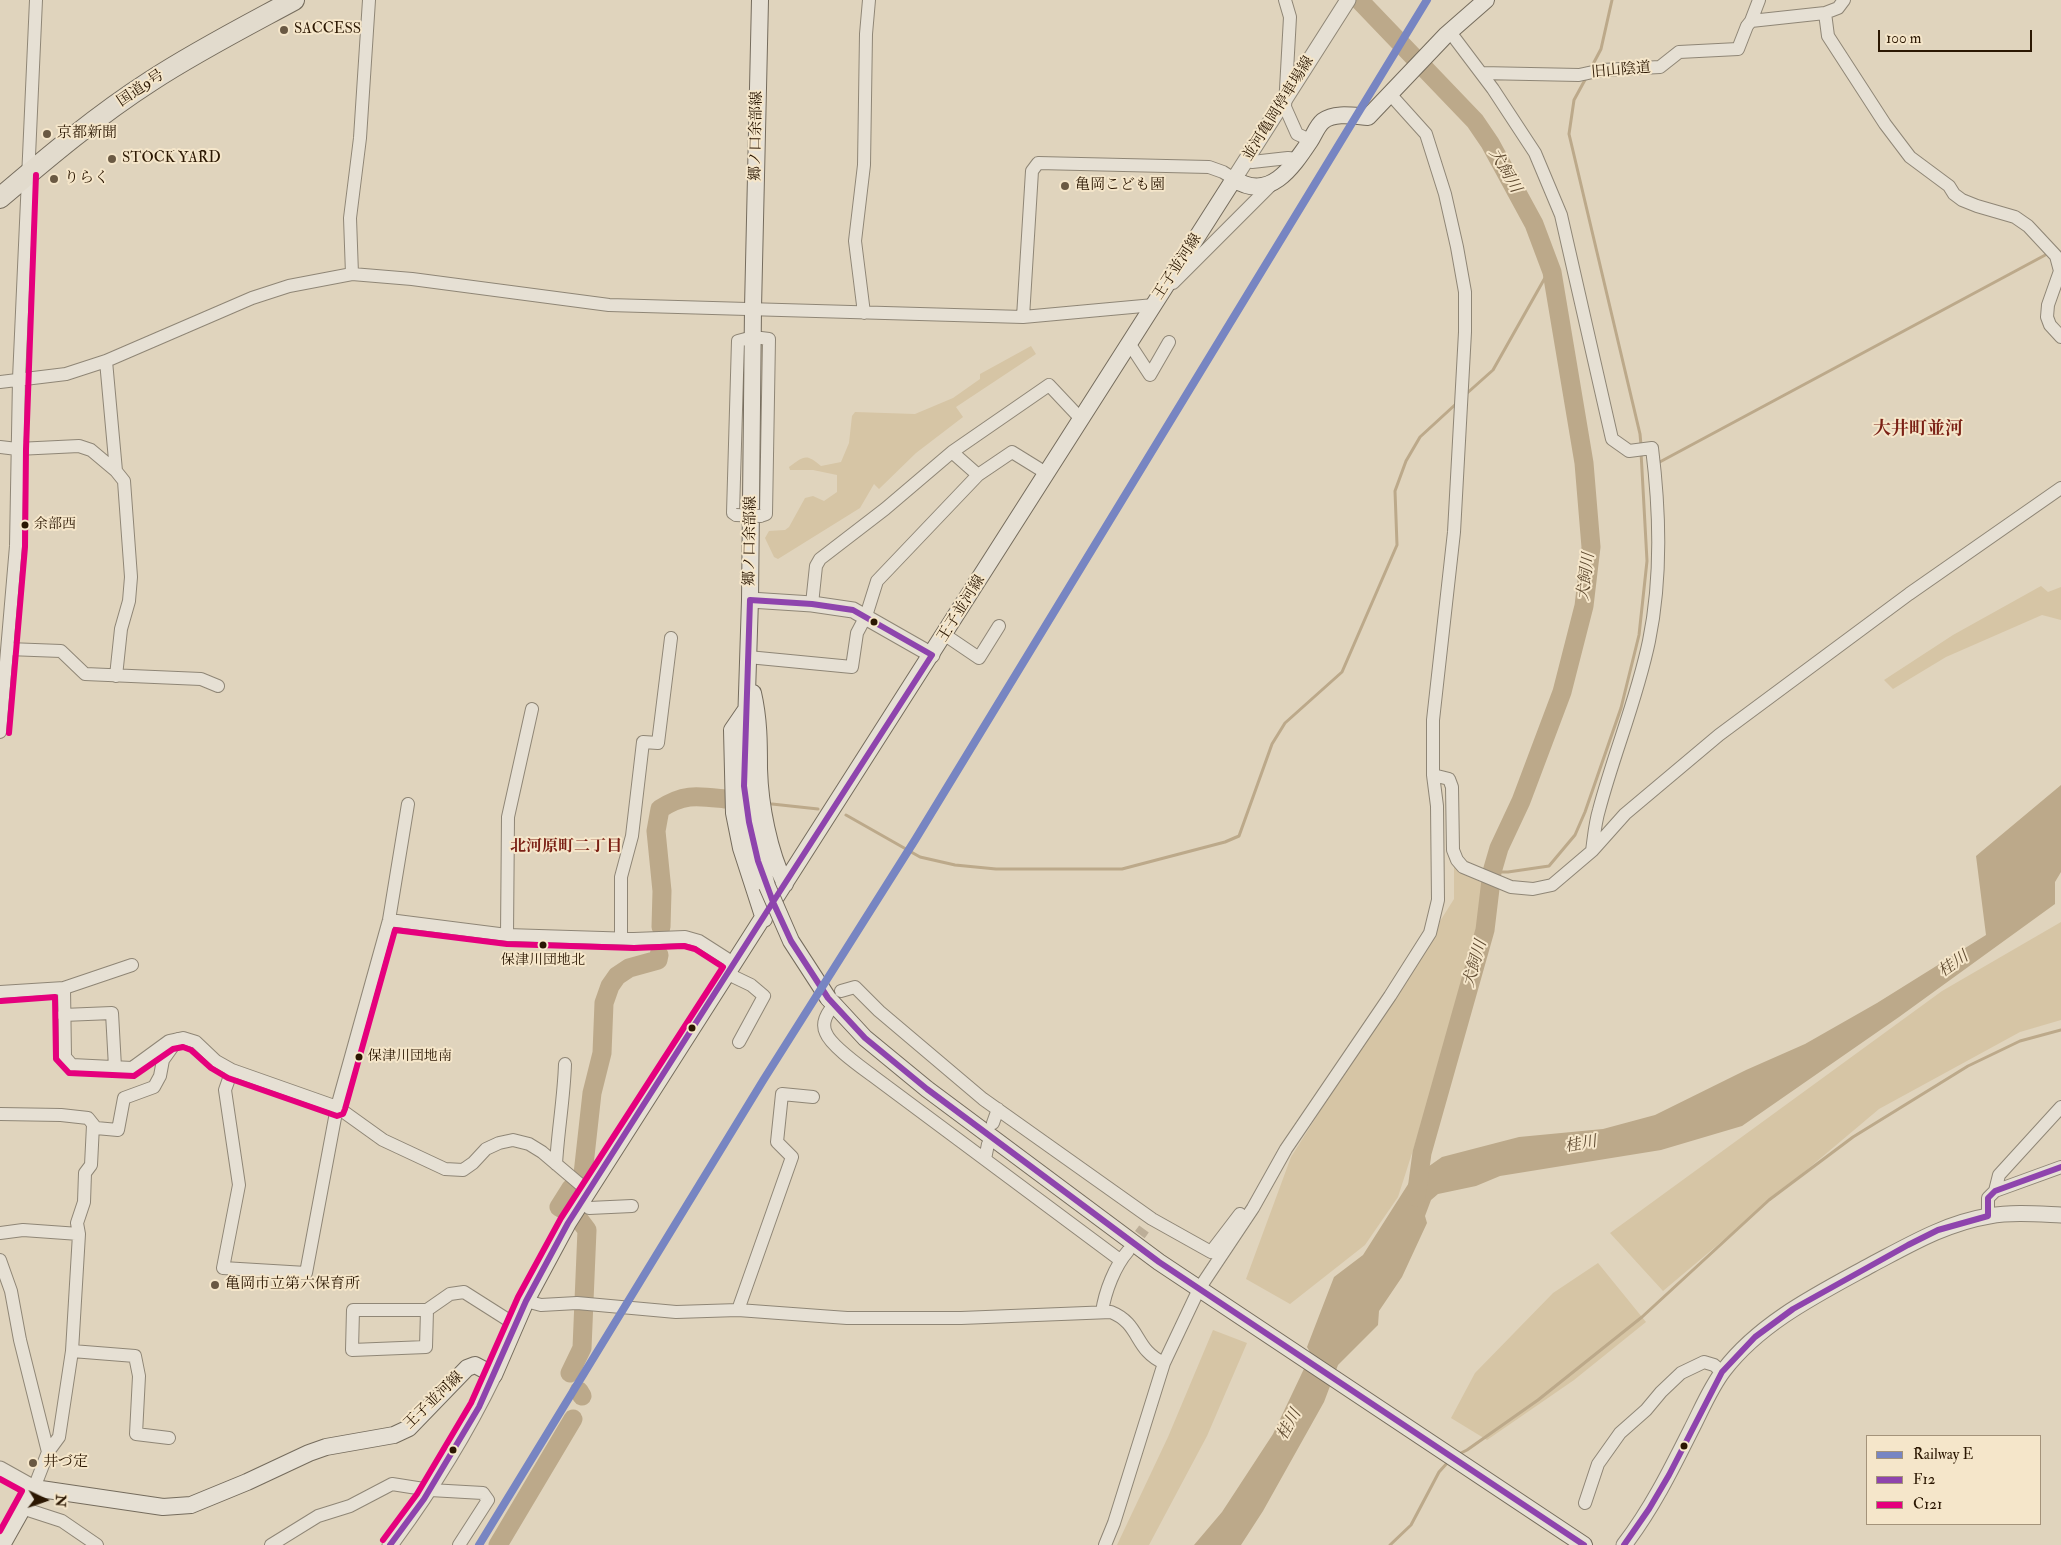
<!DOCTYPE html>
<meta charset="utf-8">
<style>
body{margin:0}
#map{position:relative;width:2061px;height:1545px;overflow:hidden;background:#e0d4bd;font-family:"IM FELL Double Pica",serif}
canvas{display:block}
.legend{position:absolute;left:1866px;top:1435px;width:175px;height:90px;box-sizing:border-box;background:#f5e6ca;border:1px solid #a4937a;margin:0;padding:6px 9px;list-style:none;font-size:15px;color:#2b1702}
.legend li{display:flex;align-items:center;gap:10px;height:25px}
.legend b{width:25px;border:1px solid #a4937a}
.north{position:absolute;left:20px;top:1475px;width:50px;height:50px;-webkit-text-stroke:4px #f5e6ca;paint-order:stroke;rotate:93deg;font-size:14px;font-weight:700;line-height:20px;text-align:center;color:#2b1702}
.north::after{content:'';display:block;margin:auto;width:18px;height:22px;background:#2b1702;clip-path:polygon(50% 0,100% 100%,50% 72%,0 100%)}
.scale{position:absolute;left:1878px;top:30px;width:154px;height:22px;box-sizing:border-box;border:2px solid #2b1702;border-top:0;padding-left:6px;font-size:15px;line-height:18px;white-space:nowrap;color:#2b1702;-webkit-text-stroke:4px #f5e6ca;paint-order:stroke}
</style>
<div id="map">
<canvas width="2061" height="1545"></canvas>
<ul class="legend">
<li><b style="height:6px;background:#7785c2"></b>Railway E</li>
<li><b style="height:6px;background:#8e44ad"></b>F12</li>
<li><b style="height:6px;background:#e5007d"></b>C121</li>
</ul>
<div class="north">N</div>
<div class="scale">100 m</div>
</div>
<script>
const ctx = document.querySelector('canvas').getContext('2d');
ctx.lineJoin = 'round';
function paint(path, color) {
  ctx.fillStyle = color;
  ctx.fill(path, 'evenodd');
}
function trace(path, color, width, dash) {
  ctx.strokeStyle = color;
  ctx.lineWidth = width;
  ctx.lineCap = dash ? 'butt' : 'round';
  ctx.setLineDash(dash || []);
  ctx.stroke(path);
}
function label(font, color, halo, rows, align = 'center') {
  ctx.font = font + ' "IM FELL Double Pica","Noto Serif JP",serif';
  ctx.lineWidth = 4;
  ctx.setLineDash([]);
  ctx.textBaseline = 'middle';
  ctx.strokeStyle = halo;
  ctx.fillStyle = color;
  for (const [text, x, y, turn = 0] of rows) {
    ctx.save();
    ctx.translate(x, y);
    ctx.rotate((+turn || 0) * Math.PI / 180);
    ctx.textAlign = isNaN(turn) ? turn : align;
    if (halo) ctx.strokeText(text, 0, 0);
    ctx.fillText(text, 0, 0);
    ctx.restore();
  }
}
paint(new Path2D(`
 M1031,346L1036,354L956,407L963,417L916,453L879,489L874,484L860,508L778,559L774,557L765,538L769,531L785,530L789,527L805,498L813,496L824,501L837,492V475L813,470H790L789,467C804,456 806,453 821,466L841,462L849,443L852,416L855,412L915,414L953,398L980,379V374Z
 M2041,586L2048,592L2061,587V620L2042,615L1946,657L1893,689L1884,680L1953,635Z
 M1454,864L1482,883L1483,913L1448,1041L1398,1197L1365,1245L1290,1304L1246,1279L1291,1157L1454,899Z
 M2061,922V1020L2020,1032L1879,1109L1663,1291L1610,1233L1942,991Z
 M1598,1263L1646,1322L1574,1380L1487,1440L1451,1418L1475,1373L1553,1293Z
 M1213,1330L1247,1343L1207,1436L1149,1545H1117L1168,1437Z`), '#d6c5a5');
paint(new Path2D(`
 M2061,785V872L2055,882V904L1899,1017L1742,1126L1661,1150L1500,1176L1476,1186L1438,1194L1431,1200L1425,1216L1427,1223L1402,1277L1379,1311L1378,1325L1338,1365L1324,1402L1263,1511L1241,1545H1194L1222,1512L1273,1434L1311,1354L1307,1347L1334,1277L1363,1255L1412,1178L1442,1157L1519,1137L1603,1129L1655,1115L1746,1070L1805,1044L1877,1003L1986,935L1976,856Z`), '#bca98a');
trace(new Path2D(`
 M1591,68L1601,49L1612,0
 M1586,78L1574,100L1569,134L1640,434L1641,445
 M1465,395L1493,370L1546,276L1552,272
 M1656,464L2049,253
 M772,804L818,809
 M846,815L920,857L955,865L996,869H1122L1225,842L1239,836L1272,744L1285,723L1342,672L1397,545L1395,491L1406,461L1420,437L1457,403
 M1492,872H1508L1549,866L1575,835L1585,812L1621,708L1639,635L1647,561L1641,452
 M1457,1455L1467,1450L1538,1400L1642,1317L1769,1200L1853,1137L1968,1066L2020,1041L2061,1030
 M1390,1545L1411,1525L1439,1472L1448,1462`), '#bca98a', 3);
trace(new Path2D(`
 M1359,0L1475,121L1490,143L1534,224L1552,272L1584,463L1591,547L1584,606L1562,692L1521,801L1499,848L1492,872L1485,930L1422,1153L1416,1197
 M661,927L662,891L656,831L660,809C684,793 698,796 725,799
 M583,1174L592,1093L602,1053L604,1003L610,986L617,976L629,968L658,960L659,955
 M570,1373L582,1348L587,1230L578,1218L559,1207L571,1188
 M579,1391L582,1396
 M498,1545L573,1419`), '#bca98a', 19);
trace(new Path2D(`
 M1129,1249L1144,1229`), '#bcae98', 12, [12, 6]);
const minor = new Path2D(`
 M1285,0L1290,17L1285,107L1297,134L1310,140
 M1825,13L1828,36L1885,124L1910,157L1949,186L1954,194L1962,200L1977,206L2015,217L2028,226L2056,256L2060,271L2048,305L2047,317L2050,325L2061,337
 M1751,21L1759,0
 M1450,32L1493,89L1535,153L1561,215L1612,439L1629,451L1652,448C1660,512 1662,578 1649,641C1637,699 1614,753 1599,810C1595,823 1594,837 1592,851
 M1481,73L1579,75L1602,70L1660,67L1679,52L1738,49L1747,26L1751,21L1825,13L1838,8L1844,0
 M1252,162L1288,158L1298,159
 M352,274L350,218L360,138L369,0
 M1173,283L1274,182
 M864,313L855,241L864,165L866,34L869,0
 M1023,317L1032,171L1038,163L1209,167L1223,172L1234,179
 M1129,343L1150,375L1169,342
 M106,361L116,471
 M0,382L66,374L106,361L252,298L289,286L352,274L412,279L609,305L1023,317L1154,305
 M0,447L17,449L79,446L91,450L116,471L124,481L131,577L129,601L121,629L116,676
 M952,452L1049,385L1081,419
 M736,515L733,513L738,341L753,337L769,339L766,514L760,516
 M812,604L816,566L820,559L885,509L952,452L978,475L1012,452L1046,473
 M945,635L979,658L999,626
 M8,649L61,651L85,674L201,679L218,686
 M748,657L852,667L857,633L866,616L877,581L978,475
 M0,732L16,546L19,379L36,0
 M1433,775L1449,779L1452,787L1453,850L1457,860L1463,867L1511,887L1533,889L1552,885L1592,851L1625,814L1719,735L1909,594L2061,488
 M389,920L507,935L634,939L685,937L699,941L735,964
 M507,935L508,817L532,709
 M621,938V877L632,836L643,742L658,743L671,638
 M728,974L751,985L764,996L739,1042
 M64,988L132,965
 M841,991L855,987L879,1011L983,1099L1152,1219L1211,1252L1240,1214
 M0,992L64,988L65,1057L72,1065L132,1068L169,1041L183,1038L196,1042L216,1061L232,1070L337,1107L383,1140L445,1169L463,1170L473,1163L486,1149L499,1143L513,1140L529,1144L542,1152L588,1191
 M830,1010C825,1017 822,1025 826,1033C831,1046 861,1067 873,1076L1120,1260
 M63,1015L112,1013L115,1067
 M232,1070L225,1090L239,1185L223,1268L306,1273L337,1107L389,920L408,804
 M0,1114L61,1115L88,1118L96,1128L118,1130L124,1098L154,1087L160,1076L163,1060L178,1039
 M993,1123L998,1109
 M985,1159L988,1144
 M556,1164C558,1130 564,1097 565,1064
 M1995,1191L1999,1175L2061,1107
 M582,1201L589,1208L632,1206
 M1988,1216V1198L1995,1191L2061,1167
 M0,1233L23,1230L79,1234
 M0,1260L11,1291L20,1340L48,1452
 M526,1301L541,1305L577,1303L676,1312L738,1310L847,1318H961L1111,1312C1141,1324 1134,1350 1164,1363
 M427,1310H353L352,1350L426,1347L427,1310L450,1294L464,1292L516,1325
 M738,1310L792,1157L777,1142L782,1094L813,1097
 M1102,1312C1105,1291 1115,1266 1128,1251
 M72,1351L135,1356L139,1376L136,1434L169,1438
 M34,1488L48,1452L59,1437L72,1351L79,1234L77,1223L84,1202L85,1173L91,1165L93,1125
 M1585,1503L1598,1464L1620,1433L1646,1410L1661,1392L1681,1373L1704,1362L1714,1365L1722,1372
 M22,1508L62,1521L97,1545
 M271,1545L318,1516L350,1506L392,1484L430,1490L483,1493L488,1500L459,1545
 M1105,1545L1114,1523L1164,1363L1199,1289L1253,1208L1286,1149L1390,996L1430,933L1438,900L1437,806L1433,775V720L1454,532L1465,332V292L1457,247L1445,194L1426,134L1390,94`);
const tertiary = new Path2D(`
 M1234,179L1348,0
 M750,600L812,604L853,610L932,655
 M0,1469L34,1488
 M390,1545C430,1491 465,1435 494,1375
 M1624,1545C1651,1510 1671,1470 1691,1430C1701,1411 1710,1388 1724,1370C1761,1322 1818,1294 1871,1265C1909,1245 1946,1223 1989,1216C2013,1212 2037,1214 2061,1215`);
const secondary = new Path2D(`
 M760,0L753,308L750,600L744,786L749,822L767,886
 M753,693C759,719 759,743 759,769C760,805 769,852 785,884
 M745,711L732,730L734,813L741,848L764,919
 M828,998L865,1038L927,1089L1159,1262L1584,1545
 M2,1545L34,1488L163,1507L191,1505L247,1482L309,1453L326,1447L394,1435L409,1428L467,1368L475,1365L494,1375L526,1301L568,1223L1234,179C1269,202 1292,168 1310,141C1314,135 1317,126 1323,121C1335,112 1354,116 1368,117L1446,35L1486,0`);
const trunk = new Path2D(`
 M0,198C48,157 98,115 151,81C197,51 246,26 294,0`);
trace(minor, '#8f8676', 14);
trace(tertiary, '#8f8676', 17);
trace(secondary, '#756c5d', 18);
trace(trunk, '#756c5d', 22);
trace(minor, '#e6e0d4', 12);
trace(tertiary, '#e6e0d4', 15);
trace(secondary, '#e6e0d4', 16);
trace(trunk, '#e2dbcd', 20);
const minorBridge = new Path2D(`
 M736,515L760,516`);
const secondaryBridge = new Path2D(`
 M767,886L791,941L828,998`);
trace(minorBridge, '#8f8676', 14, []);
trace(secondaryBridge, '#756c5d', 18, []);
trace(minorBridge, '#e6e0d4', 12);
trace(secondaryBridge, '#e6e0d4', 16);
trace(new Path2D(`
 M750,600L812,604L853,610L932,655L773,902L758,861L749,822L744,786Z
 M773,902L791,941L828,998L865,1038L927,1089L1159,1262L1584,1545
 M390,1545L424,1499L479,1407L526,1301L568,1223L773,902
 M1624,1545L1649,1509L1669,1475L1722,1372L1755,1337L1793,1309L1908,1245L1938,1230L1988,1216V1198L1995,1191L2061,1167`), '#8e44ad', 6);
trace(new Path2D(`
 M9,733L25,547L26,449L36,175
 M1,1001L55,997L56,1059L69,1073L134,1076L173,1049L183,1047L191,1050L211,1068L228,1078L337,1116L343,1114L345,1109L395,930L507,944L634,948L684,946L695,949L723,967L561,1218L518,1297L471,1403L417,1494L383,1540
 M0,1479L22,1491L0,1531`), '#e5007d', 6);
trace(new Path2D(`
 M479,1545L764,1079L915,840L1427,0`), '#7785c2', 8);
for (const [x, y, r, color] of [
 [284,30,5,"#6a5943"],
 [47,134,5,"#6a5943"],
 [112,159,5,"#6a5943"],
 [54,179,5,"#6a5943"],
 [1065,186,5,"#6a5943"],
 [25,525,4.5,"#2b1702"],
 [874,622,4.5,"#2b1702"],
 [543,945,4.5,"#2b1702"],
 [692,1028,4.5,"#2b1702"],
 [359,1057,4.5,"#2b1702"],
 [215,1285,5,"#6a5943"],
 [1684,1446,4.5,"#2b1702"],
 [453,1450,4.5,"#2b1702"],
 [33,1463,5,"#6a5943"]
]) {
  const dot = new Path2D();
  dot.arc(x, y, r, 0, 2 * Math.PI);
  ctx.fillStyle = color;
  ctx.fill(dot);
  trace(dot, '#f5e6ca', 2);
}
label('14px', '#2b1702', '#f5e6ca', [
 ["余部西",34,525],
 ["保津川団地北",543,961,"center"],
 ["保津川団地南",368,1057]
], 'left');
label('15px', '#2b1702', '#f5e6ca', [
 ["SACCESS",294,30],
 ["京都新聞",57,134],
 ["STOCK YARD",122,159],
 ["りらく",64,179],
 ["亀岡こども園",1075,186],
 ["亀岡市立第六保育所",225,1285],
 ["井づ定",43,1463]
], 'left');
label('15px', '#2b1702', '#f5e6ca', [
 ["旧山陰道",1621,71,-5],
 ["国道9号",141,89,-34],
 ["並河亀岡停車場線",1279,109,-58],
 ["郷ノ口余部線",757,136,-89],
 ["王子並河線",1178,267,-57],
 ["郷ノ口余部線",751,541,-89],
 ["王子並河線",962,609,-58],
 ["王子並河線",434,1401,-44]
]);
label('italic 16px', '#5f4a30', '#f5e6ca', [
 ["犬飼川",1504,171,60],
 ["犬飼川",1587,577,-83],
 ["犬飼川",1476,964,-74],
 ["桂川",1954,965,-35],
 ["桂川",1581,1145,-10],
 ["桂川",1290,1425,-61]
]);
label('bold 16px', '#7a1f14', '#f5e6ca', [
 ["北河原町二丁目",566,848]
]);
label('bold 18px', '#7a1f14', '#f5e6ca', [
 ["大井町並河",1918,430]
]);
</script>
